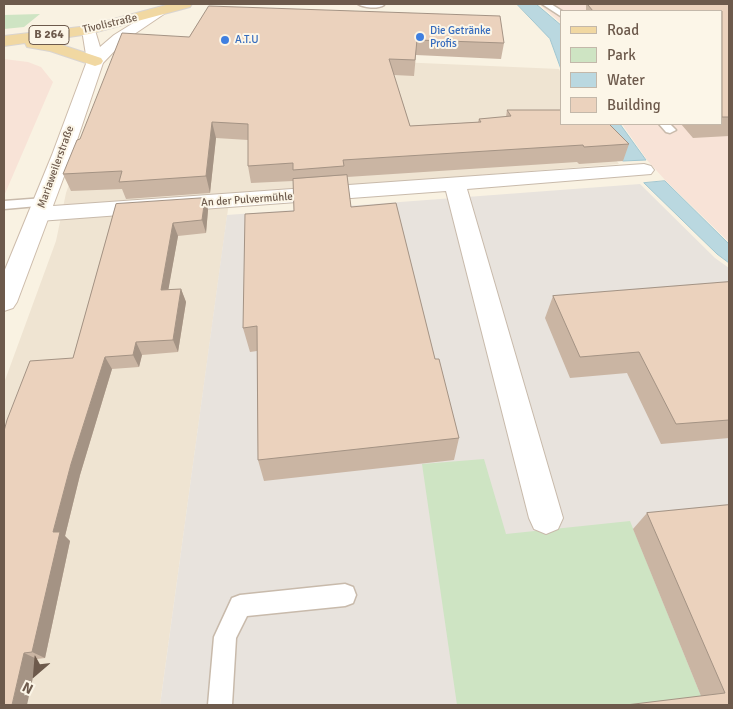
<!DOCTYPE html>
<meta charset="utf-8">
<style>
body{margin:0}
#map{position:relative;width:733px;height:709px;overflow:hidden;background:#f9f2e2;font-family:Signika,sans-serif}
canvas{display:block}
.frame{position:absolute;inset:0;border:5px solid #6d5a4c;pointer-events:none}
.legend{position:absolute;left:560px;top:10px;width:162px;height:115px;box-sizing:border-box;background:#fcf6e8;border:1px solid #c3b8aa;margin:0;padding:6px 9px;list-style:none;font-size:15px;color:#6d5a4c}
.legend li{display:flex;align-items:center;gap:10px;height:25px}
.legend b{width:25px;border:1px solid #c3b8aa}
.north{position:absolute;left:10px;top:649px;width:50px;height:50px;-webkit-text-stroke:4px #fcf6e8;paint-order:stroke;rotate:207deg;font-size:14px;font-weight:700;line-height:20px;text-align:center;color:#6d5a4c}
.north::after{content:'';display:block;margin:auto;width:18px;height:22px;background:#6d5a4c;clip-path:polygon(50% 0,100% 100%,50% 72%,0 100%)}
</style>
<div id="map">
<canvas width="733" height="709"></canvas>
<div class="frame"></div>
<ul class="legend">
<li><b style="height:6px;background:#f1d8a2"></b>Road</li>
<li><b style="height:14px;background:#cee4c3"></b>Park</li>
<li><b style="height:14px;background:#bad8e0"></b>Water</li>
<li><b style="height:14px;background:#ebd2bd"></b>Building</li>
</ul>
<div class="north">N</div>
</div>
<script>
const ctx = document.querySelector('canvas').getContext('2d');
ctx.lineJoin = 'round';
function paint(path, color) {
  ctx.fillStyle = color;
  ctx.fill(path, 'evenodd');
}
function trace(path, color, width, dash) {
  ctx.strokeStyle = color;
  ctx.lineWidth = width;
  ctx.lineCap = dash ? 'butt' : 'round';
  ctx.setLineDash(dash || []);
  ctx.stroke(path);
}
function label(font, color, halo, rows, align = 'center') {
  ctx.font = font + ' Signika,sans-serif';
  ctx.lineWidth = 4;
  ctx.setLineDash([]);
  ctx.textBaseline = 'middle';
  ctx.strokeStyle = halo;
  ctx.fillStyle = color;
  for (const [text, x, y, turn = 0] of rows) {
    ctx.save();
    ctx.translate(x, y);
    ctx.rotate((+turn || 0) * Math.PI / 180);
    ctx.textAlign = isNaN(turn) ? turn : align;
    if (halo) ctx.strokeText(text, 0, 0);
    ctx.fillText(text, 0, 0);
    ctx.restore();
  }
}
paint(new Path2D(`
 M118,46L191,53L559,69L562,75V124H589L619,164L230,195L160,705H4V383L56,241L66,193Z`), '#efe4d2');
paint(new Path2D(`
 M539,4H664L710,11H562V24Z
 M729,14V242L666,181L647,160L622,124H722Z
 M4,59L28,62L41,67L53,82L4,196Z`), '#f8e3d7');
paint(new Path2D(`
 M640,184L715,258L729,268V705H160L227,215Z`), '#e8e3dd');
paint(new Path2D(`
 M40,14L24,27L4,29V15Z
 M484,459L506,534L630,521L703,701L668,705H457L422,464Z`), '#cee4c3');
const water = new Path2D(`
 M517,4H536L562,26V72L550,39Z
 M593,124H620L646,160L623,161Z
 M665,181L729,244V263L717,254L644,183Z`);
paint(water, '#bad8e0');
trace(water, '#a1c6d0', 1);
const service = new Path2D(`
 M358,4H383L384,5C378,9 364,8 358,4Z
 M542,4H551L562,11V17Z
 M659,124H670L676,130L670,133L666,132Z
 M44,198L49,199L50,202L49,205L4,209V201Z
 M345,584L353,587L356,595L353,603L345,606L247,616L236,638L232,705H208L214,637L232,598L240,595Z`);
const minor = new Path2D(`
 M644,164L651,166L654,170L651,174L467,189L563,518L558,529L546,534L534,529L529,518L446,191L39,221L31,219L28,214L31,209L39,207Z`);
const secondary = new Path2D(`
 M159,7L166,11L164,14L124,41L103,63L72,155L17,302L13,308L4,311V272L52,155L87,61L82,30L84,27H94L100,47L114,35Z`);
const primary = new Path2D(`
 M170,4H192L190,7L89,34L42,41L59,44L101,58L103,61L101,64L95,66L50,51L27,47L25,43L4,46V36L88,26Z`);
trace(service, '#c8baab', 3);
trace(minor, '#c8baab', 2);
trace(secondary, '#cdbcab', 2);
trace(primary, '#d9d4d0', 2);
paint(service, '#fff');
paint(minor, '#fff');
paint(secondary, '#fff');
paint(primary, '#f1d8a2');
paint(new Path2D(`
 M579,4H729V136L693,138L681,124H722V11H586V5Z
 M209,6L504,43L501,59L416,55L414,76L394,75L410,126L478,122L479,119L506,117L507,110L629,144L623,161L579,164L577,162L347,177L351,207L435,359L459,438L454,460L264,481L258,460L257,351L250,352L243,328L294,211L293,181L251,183L248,166V140L216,138L210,193L126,199L122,189L71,191L63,174L80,139L189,37Z
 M205,198L208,210L206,233L178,236L168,290L181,289L186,302L178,352L142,355L139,367L112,369L80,475L65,536L70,541L45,658L37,659L4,705L73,358L116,204Z
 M729,282V438L661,444L627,373L570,378L545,318L553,296Z
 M729,505V705L701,696L633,529L647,513Z`), '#cab5a3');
paint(new Path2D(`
 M212,122L216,138L210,193L206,176Z
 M205,198L208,210L206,233L202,220Z
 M173,223L178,236L166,303L161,290Z
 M181,289L186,302L178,352L173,340Z
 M136,342L142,355L139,367L133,355Z
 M105,357L112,369L80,475L65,536L70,541L45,658L32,652L53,532L71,464Z
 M24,653L37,659L27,705H12Z`), '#a49384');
const building = new Path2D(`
 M589,4H729V117H722V11H593L588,5Z
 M209,6L500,16L504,43L417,40L415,60L389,59L410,126L481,122L479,119L511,116L507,110H562V124H609L629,144L584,147L583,145L343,160L344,166L293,170V163L248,166V124L212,122L206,176L119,182L122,171L63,174L77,140L80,139L122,33L189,37Z
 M347,175L351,207L396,203L435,359H439L459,438L258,460L257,326L243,328L245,214L294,211L293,179Z
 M205,198L202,220L173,223L161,290L181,289L173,340L136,342L133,355L105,357L71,464L53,532H60L32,652L24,653L12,705H4V431L7,420L30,361L73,358L116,204Z
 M729,282V420L676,424L639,352L580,357L553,296Z
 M729,505V705H626L725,693L647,513Z`);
paint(building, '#ebd2bd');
trace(building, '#a49384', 1);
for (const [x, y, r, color] of [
 [420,37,5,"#3f7fe0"],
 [225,40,5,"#3f7fe0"]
]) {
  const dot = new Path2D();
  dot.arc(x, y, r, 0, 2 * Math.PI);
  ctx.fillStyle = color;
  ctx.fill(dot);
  trace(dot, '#fcf6e8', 2);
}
label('11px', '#6d5a4c', '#fcf6e8', [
 ["Tivolistraße",110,24,-13],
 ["Mariaweilerstraße",56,167,-70],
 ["An der Pulvermühle",247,200,-4]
]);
label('11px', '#366cbe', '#fcf6e8', [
 ["Die Getränke",430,31],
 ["Profis",430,44],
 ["A.T.U",235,40]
], 'left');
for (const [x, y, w] of [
 [49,35,40]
]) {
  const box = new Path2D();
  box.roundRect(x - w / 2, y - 9.5, w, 19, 4);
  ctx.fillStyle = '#fcf6e8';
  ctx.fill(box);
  trace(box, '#6d5a4c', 1);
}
label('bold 12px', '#6d5a4c', null, [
 ["B 264",49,35]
]);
</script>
